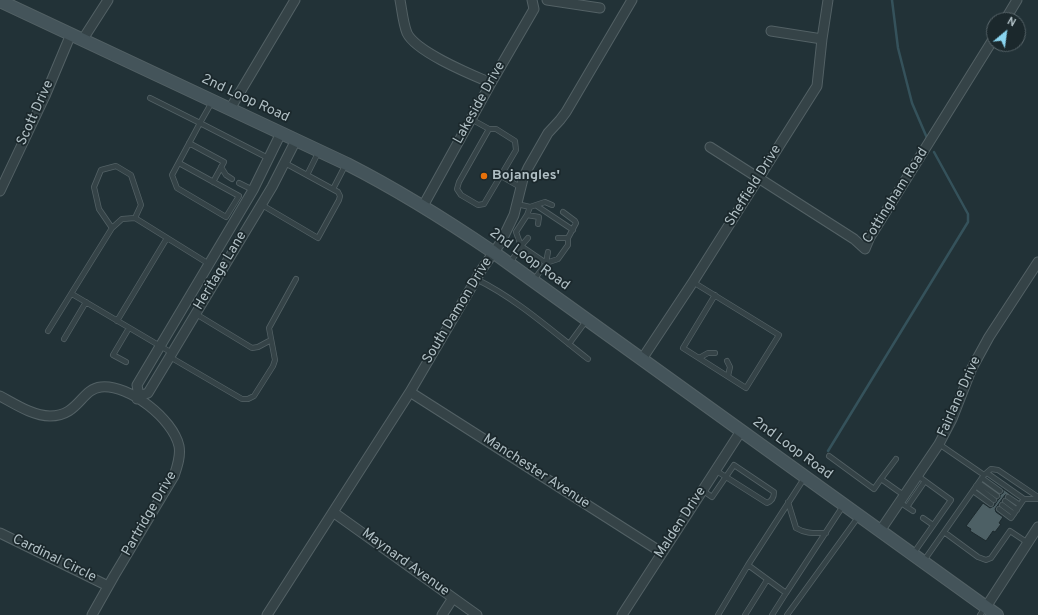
<!DOCTYPE html>
<style>
body{margin:0}
#map{position:relative;width:1038px;height:615px;overflow:hidden;background:#223237;font-family:Overpass,sans-serif}
canvas{display:block}
.north{position:absolute;left:986px;top:12px;width:40px;height:40px;box-sizing:border-box;background:#1b282c;border:1px solid #576469;border-radius:50%;rotate:29deg;font-size:11px;font-weight:700;line-height:16px;text-align:center;color:#b0bfc4}
.north::after{content:'';display:block;margin:auto;width:14px;height:18px;background:#89d5f0;clip-path:polygon(50% 0,100% 100%,50% 72%,0 100%)}
</style>
<div id="map">
<canvas width="1038" height="615"></canvas>
<div class="north">N</div>
</div>
<script>
const ctx = document.querySelector('canvas').getContext('2d');
ctx.lineJoin = 'round';
function trace(path, color, width, dash) {
  ctx.strokeStyle = color;
  ctx.lineWidth = width;
  ctx.lineCap = dash ? 'butt' : 'round';
  ctx.setLineDash(dash || []);
  ctx.stroke(path);
}
function paint(path, color) {
  ctx.fillStyle = color;
  ctx.fill(path, 'evenodd');
}
function label(font, color, halo, rows, align = 'center') {
  ctx.font = font + ' Overpass,sans-serif';
  ctx.lineWidth = 3.5;
  ctx.setLineDash([]);
  ctx.textBaseline = 'middle';
  ctx.strokeStyle = halo;
  ctx.fillStyle = color;
  for (const [text, x, y, turn = 0] of rows) {
    ctx.save();
    ctx.translate(x, y);
    ctx.rotate((+turn || 0) * Math.PI / 180);
    ctx.textAlign = isNaN(turn) ? turn : align;
    if (halo) ctx.strokeText(text, 0, 0);
    ctx.fillText(text, 0, 0);
    ctx.restore();
  }
}
trace(new Path2D(`
 M892,0L898,48L912,103L927,138
 M828,451L968,222V214L934,152`), '#35525b', 2.5);
const building = new Path2D(`
 M1003,489L1010,494L1005,495L995,509L996,512L1003,517L999,523L1001,524L995,532L993,531L986,541L970,531L971,529L966,526L983,503L990,508L994,506L998,500L1000,498V495L1003,493Z`);
paint(building, '#4d6065');
trace(building, '#1d2a2e', 1);
const service = new Path2D(`
 M150,98L200,123L212,102
 M471,119L489,129L459,182L457,189L461,195L478,205L484,204L516,150L515,141L496,129H489
 M189,143L224,162L213,182
 M179,163L239,196L226,217L177,188L172,175L200,123L268,158
 M221,167L226,175L232,179
 M307,175L319,151
 M501,176L520,187
 M239,183L253,190
 M333,189L346,164
 M517,204L530,207L527,215
 M262,205L318,238L339,200L340,196L338,192L285,163
 M537,206L573,230
 M530,207L545,202L552,205
 M563,212L575,221L576,223L568,238
 M112,228L99,209L94,187L101,170L116,166L131,175L141,205L135,218
 M528,238L521,246L516,232L527,215L539,217L538,224
 M510,263L521,246L546,263L548,252
 M476,279C517,299 552,331 588,359
 M534,280L546,263L558,259L568,245V238H558
 M693,282L779,335L746,388L683,348L715,295
 M72,294L172,353
 M196,314L252,348L258,347L271,340
 M117,321L167,238
 M48,331L112,228L122,219L135,218L209,264
 M64,339L86,302
 M569,344L586,321
 M170,357L242,399H248L254,396L273,366L275,360L269,328L296,279
 M699,358L708,353H715
 M727,361L730,367L728,376
 M126,362L113,355L129,328
 M829,456L874,489L881,479L905,496
 M987,473L1024,499H1038
 M984,475L991,469L998,470L1038,497
 M982,478L1000,491
 M881,479L896,459
 M979,483L997,496
 M976,486L994,500
 M702,490L712,497L734,465L774,492C774,497 772,501 767,503L715,470
 M973,491L991,504
 M1008,497L1020,505
 M1005,501L1017,510
 M788,502L796,528C806,534 814,533 826,533
 M904,505L913,511
 M1002,505L1014,514
 M907,507L925,481
 M999,509L1011,518L1024,499
 M923,518L933,525
 M944,532L978,557L986,560L991,558L1010,531L1028,543
 M913,554L951,500L918,476
 M923,562L984,475L939,444
 M748,565L805,477
 M786,593L843,506
 M718,615L748,565L786,593L772,615
 M745,615L767,580
 M787,615L859,516
 M980,615L985,608`);
const minor = new Path2D(`
 M400,0C402,10 403,23 407,33C416,52 470,74 491,83
 M547,0L600,8
 M1005,20L1017,0
 M771,31L822,39
 M83,39L108,0
 M230,109L295,0
 M710,147L854,239L865,249L870,237L994,38
 M0,191L45,96L71,34
 M423,206L491,83L534,9L532,0
 M642,359L693,282L817,86L822,39L828,0
 M410,392L661,552
 M0,396C15,404 33,416 50,416C79,416 81,389 101,387C129,384 173,419 179,446C181,456 177,467 174,476L114,576L92,615
 M139,396L137,385L253,190L281,133
 M137,399L139,396L148,393L272,187L296,140
 M333,512L477,615
 M880,531L939,444L952,419L972,368L989,337L1038,262
 M0,533L108,586
 M986,607L1038,527
 M267,615L410,392L482,269L501,242L514,215L523,179L528,168L548,133L560,120L566,112L632,0
 M442,615L453,598
 M622,615L741,431`);
const secondary = new Path2D(`
 M0,1L347,164C398,190 446,220 493,252L997,615`);
trace(service, '#536165', 6);
trace(minor, '#536165', 11);
trace(secondary, '#536165', 14);
trace(service, '#354347', 4.5);
trace(minor, '#354347', 9);
trace(secondary, '#44545a', 12);
for (const [x, y, r, color] of [
 [484,176,4,"#e8710a"]
]) {
  const dot = new Path2D();
  dot.arc(x, y, r, 0, 2 * Math.PI);
  ctx.fillStyle = color;
  ctx.fill(dot);
  trace(dot, '#1b282c', 1.5);
}
label('14px', '#b0bfc4', '#1b282c', [
 ["2nd Loop Road",245,99,25],
 ["Lakeside Drive",480,103,-61],
 ["Scott Drive",36,113,-66],
 ["Sheffield Drive",754,186,-58],
 ["Cottingham Road",896,196,-58],
 ["2nd Loop Road",529,260,36],
 ["Heritage Lane",221,271,-59],
 ["South Damon Drive",458,311,-59],
 ["Fairlane Drive",960,397,-66],
 ["2nd Loop Road",792,449,36],
 ["Manchester Avenue",536,472,33],
 ["Partridge Drive",150,514,-60],
 ["Malden Drive",681,523,-57],
 ["Cardinal Circle",54,559,26],
 ["Maynard Avenue",405,563,36]
]);
label('bold 14px', '#b0bfc4', '#1b282c', [
 ["Bojangles'",492,176]
], 'left');
</script>
